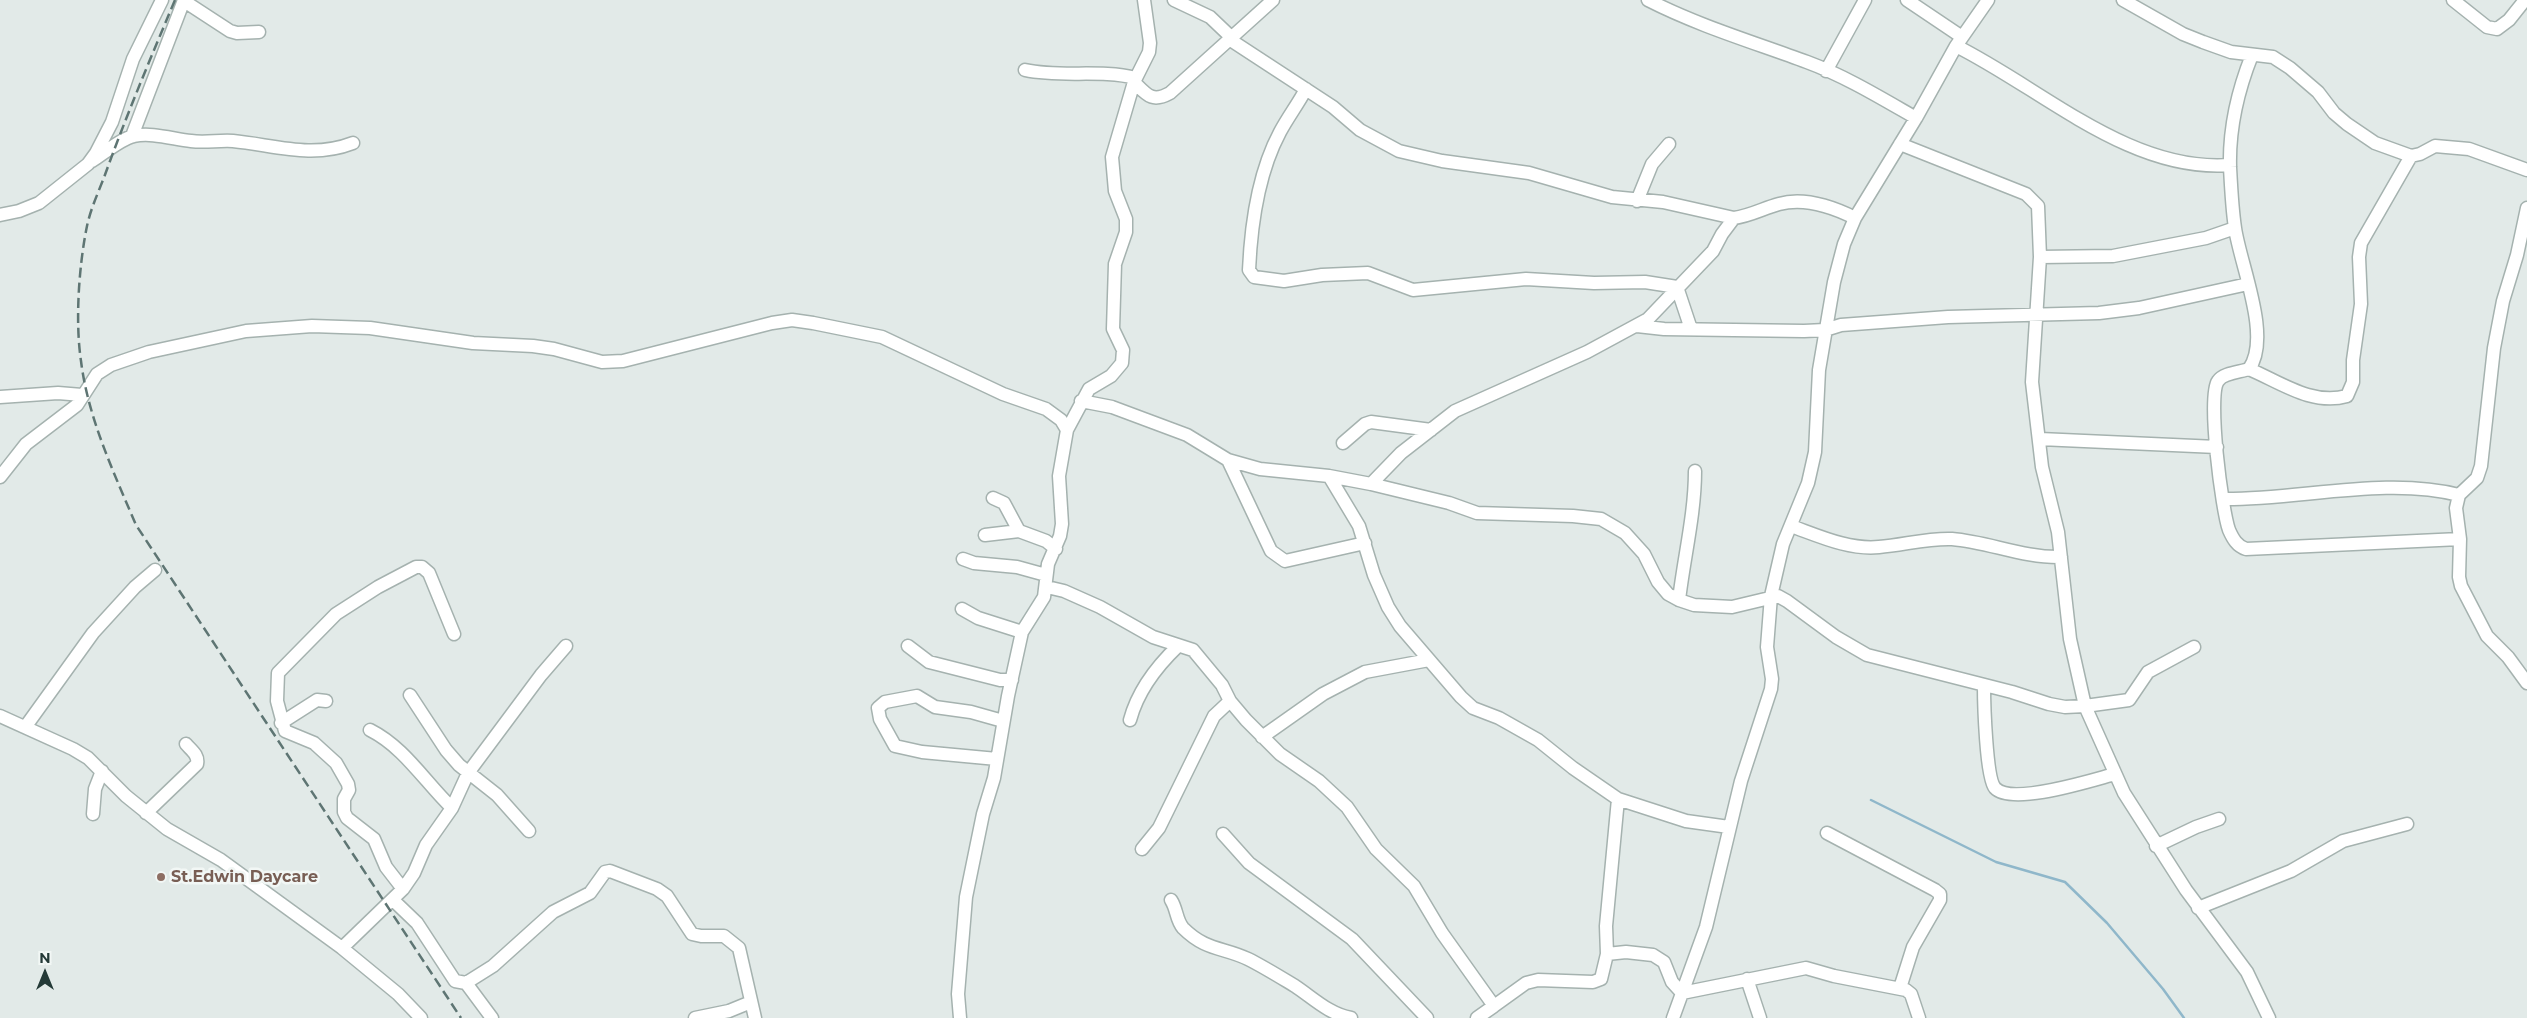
<!DOCTYPE html>
<style>
body{margin:0}
#map{position:relative;width:2527px;height:1018px;overflow:hidden;background:#e2eae8;font-family:Montserrat,sans-serif}
canvas{display:block}
.north{position:absolute;left:20px;top:948px;width:50px;height:50px;-webkit-text-stroke:4px #f2f7f5;paint-order:stroke;rotate:0deg;font-size:14px;font-weight:700;line-height:20px;text-align:center;color:#243a37}
.north::after{content:'';display:block;margin:auto;width:18px;height:22px;background:#243a37;clip-path:polygon(50% 0,100% 100%,50% 72%,0 100%)}
</style>
<div id="map">
<canvas width="2527" height="1018"></canvas>
<div class="north">N</div>
</div>
<script>
const ctx = document.querySelector('canvas').getContext('2d');
ctx.lineJoin = 'round';
function trace(path, color, width, dash) {
  ctx.strokeStyle = color;
  ctx.lineWidth = width;
  ctx.lineCap = dash ? 'butt' : 'round';
  ctx.setLineDash(dash || []);
  ctx.stroke(path);
}
function label(font, color, halo, rows, align = 'center') {
  ctx.font = font + ' Montserrat,sans-serif';
  ctx.lineWidth = 5;
  ctx.setLineDash([]);
  ctx.textBaseline = 'middle';
  ctx.strokeStyle = halo;
  ctx.fillStyle = color;
  for (const [text, x, y, turn = 0] of rows) {
    ctx.save();
    ctx.translate(x, y);
    ctx.rotate((+turn || 0) * Math.PI / 180);
    ctx.textAlign = isNaN(turn) ? turn : align;
    if (halo) ctx.strokeText(text, 0, 0);
    ctx.fillText(text, 0, 0);
    ctx.restore();
  }
}
trace(new Path2D(`
 M1871,800L1996,862L2065,882L2107,923L2163,989L2184,1018`), '#8fb7ca', 2.5);
const minor = new Path2D(`
 M1174,0L1210,17L1231,37
 M1648,0C1699,26 1753,42 1807,62C1845,76 1881,98 1916,118
 M1907,0L1962,37
 M2123,0L2183,34L2203,42L2231,52L2273,57L2290,68L2318,92L2334,113L2347,124L2375,143L2411,156L2420,154L2435,146L2469,149L2527,170
 M2453,0L2487,27L2497,29L2509,20L2525,0
 M184,1L230,31L237,33L259,32
 M1229,39L1333,107L1360,130L1399,151L1442,161L1529,173L1612,197L1663,202L1734,218C1750,216 1764,208 1779,204C1804,197 1833,207 1855,218
 M1956,46C2041,88 2130,173 2230,165
 M2252,55C2238,90 2229,128 2230,167C2231,186 2232,208 2235,228C2240,264 2272,337 2249,369C2240,372 2223,373 2218,381C2207,396 2222,511 2229,530C2233,539 2237,546 2246,549L2460,539
 M1025,70C1062,78 1099,69 1136,78
 M1826,71L1865,0
 M1134,82C1147,95 1152,103 1170,93L1273,0
 M1306,89C1298,104 1288,117 1280,132C1258,173 1251,225 1249,270L1254,277L1284,281L1322,275L1368,273L1413,290L1526,279L1594,283L1645,282L1677,287
 M132,136L184,0
 M1900,144L2026,194L2038,206L2040,257L2032,382L2042,467L2058,532L2070,639L2085,706L2124,793L2186,890L2247,972L2269,1018
 M92,161C103,154 122,138 134,136C151,132 173,139 191,141C205,143 219,140 233,141C274,145 312,159 353,143
 M1637,201L1652,164L1669,144
 M2527,208L2517,255L2503,301L2494,348L2481,466L2477,478L2459,495L2456,508L2460,539L2459,577L2461,586L2487,636L2508,657L2527,683
 M0,215L19,211L39,203L88,164L96,153L112,122L133,59L162,0
 M2040,257L2113,256L2206,238L2235,228
 M1677,287L1691,329
 M1637,326L1664,329L1804,331L1825,330L1841,325L1948,317L2099,313L2139,308L2248,284
 M2249,369C2280,382 2312,406 2347,396L2353,382V360L2361,304L2359,257L2361,243L2411,156
 M0,397L58,393L82,395
 M1081,401L1112,407L1187,435L1228,460L1260,469L1329,476L1371,484L1449,503L1477,513L1573,516L1601,519L1625,533L1644,554L1658,582L1668,594L1679,600L1694,605L1732,607L1778,596L1787,601L1836,637L1867,655L2012,692L2049,704L2065,707L2085,706L2129,700L2148,672L2194,647
 M2040,439L2217,447
 M1343,443L1365,424L1371,422L1431,430
 M1228,460L1271,551L1285,561L1365,543
 M1329,476L1359,526L1374,575L1388,607L1400,626L1461,697L1473,708L1499,718L1538,740L1573,768L1618,799L1686,821L1729,827
 M0,477L26,444L77,405L97,374L111,365L149,352L246,331L312,326L370,328L473,343L533,346L554,349L602,362L623,361L772,323L792,320L813,323L882,337L1003,394L1046,409L1061,420L1067,430
 M1371,484L1401,453L1455,411L1587,352L1648,319L1713,251L1722,234L1734,218
 M993,498L1004,503L1019,531L1046,541L1056,549
 M2223,499C2298,500 2387,476 2459,495
 M1791,526C1819,536 1849,550 1879,547C1904,545 1927,538 1952,539C1989,542 2023,558 2061,557
 M985,535L1019,531
 M963,559L974,563L1017,567L1046,575
 M1047,587L1064,591L1100,607L1153,637L1193,650L1222,685L1230,701L1246,720L1280,754L1319,781L1347,807L1376,849L1414,886L1442,933L1494,1006L1477,1018
 M1679,600C1684,557 1695,514 1695,471
 M962,609L978,618L1022,632
 M908,646L929,662L1000,680H1012
 M1984,686C1984,702 1986,778 1995,788C2012,806 2092,780 2115,774
 M410,695L446,750L459,765L497,795L529,831
 M0,716L73,749L88,758L126,796L167,829L221,860L342,948L398,994L421,1018
 M1130,720C1138,690 1156,667 1178,646
 M281,723L317,700L326,701
 M26,726L93,633L135,587L155,570
 M370,730C404,747 425,782 452,808
 M1262,737L1323,694L1365,672L1429,660
 M997,759L922,752L895,746L880,719L878,708L885,702L917,696L935,707L971,712L1003,721
 M1618,799L1606,926L1607,954L1626,952L1653,955L1664,962L1672,982L1682,993L1806,968L1834,976L1906,990L1911,994L1919,1018
 M146,813L197,764C199,755 191,750 186,744
 M93,814L95,789L102,771
 M1827,833L1935,890L1940,894V900L1913,947L1900,988
 M1223,834L1249,863L1352,939L1427,1018
 M2156,846L2196,827L2219,819
 M1142,849L1159,828L1214,716L1230,701
 M403,889L386,867L374,839L347,818L344,812V799L349,790L348,784L336,763L314,743L285,731L277,701L278,673L336,614L378,587L416,567H422L429,573L454,634
 M393,900L417,923L455,981L466,983L493,966L553,912L590,893L605,872L610,871L657,889L667,896L692,934L701,936H724L739,948L755,1018
 M1171,900C1177,909 1176,920 1183,928C1206,951 1223,947 1248,959C1264,967 1280,977 1295,986C1313,998 1329,1014 1351,1018
 M2198,908L2291,871L2343,841L2407,824
 M342,948L403,889L414,873L426,845L452,808L468,773L541,675L566,646
 M1747,979L1760,1018
 M466,983L492,1018
 M1494,1006L1526,983L1538,980L1593,982L1601,979L1607,954
 M695,1018L729,1011L751,1002
 M960,1018L958,994L966,897L983,814L994,778L1008,696L1022,632L1044,597L1048,564L1060,536L1062,524L1059,476L1067,430L1089,389L1111,376L1122,363L1123,350L1113,329L1115,264L1126,232V219L1115,191L1112,157L1134,82L1149,52L1150,43L1144,0
 M1673,1018L1706,927L1741,781L1771,689L1772,679L1767,647L1771,596L1783,544L1808,483L1815,452L1819,370L1834,282L1844,244L1855,218L1916,118L1956,46L1988,0`);
trace(minor, '#a5b2af', 15);
trace(minor, '#fff', 12);
trace(new Path2D(`
 M175,0C151,57 127,114 106,172C100,189 91,207 87,226C79,265 75,321 81,361C88,418 114,473 136,525L461,1018`), '#5e7573', 2.5, [10, 5]);
for (const [x, y, r, color] of [
 [161,877,5,"#8d6e63"]
]) {
  const dot = new Path2D();
  dot.arc(x, y, r, 0, 2 * Math.PI);
  ctx.fillStyle = color;
  ctx.fill(dot);
  trace(dot, '#f2f7f5', 2);
}
label('bold 16px', '#785e54', '#f2f7f5', [
 ["St.Edwin Daycare",171,877]
], 'left');
</script>
